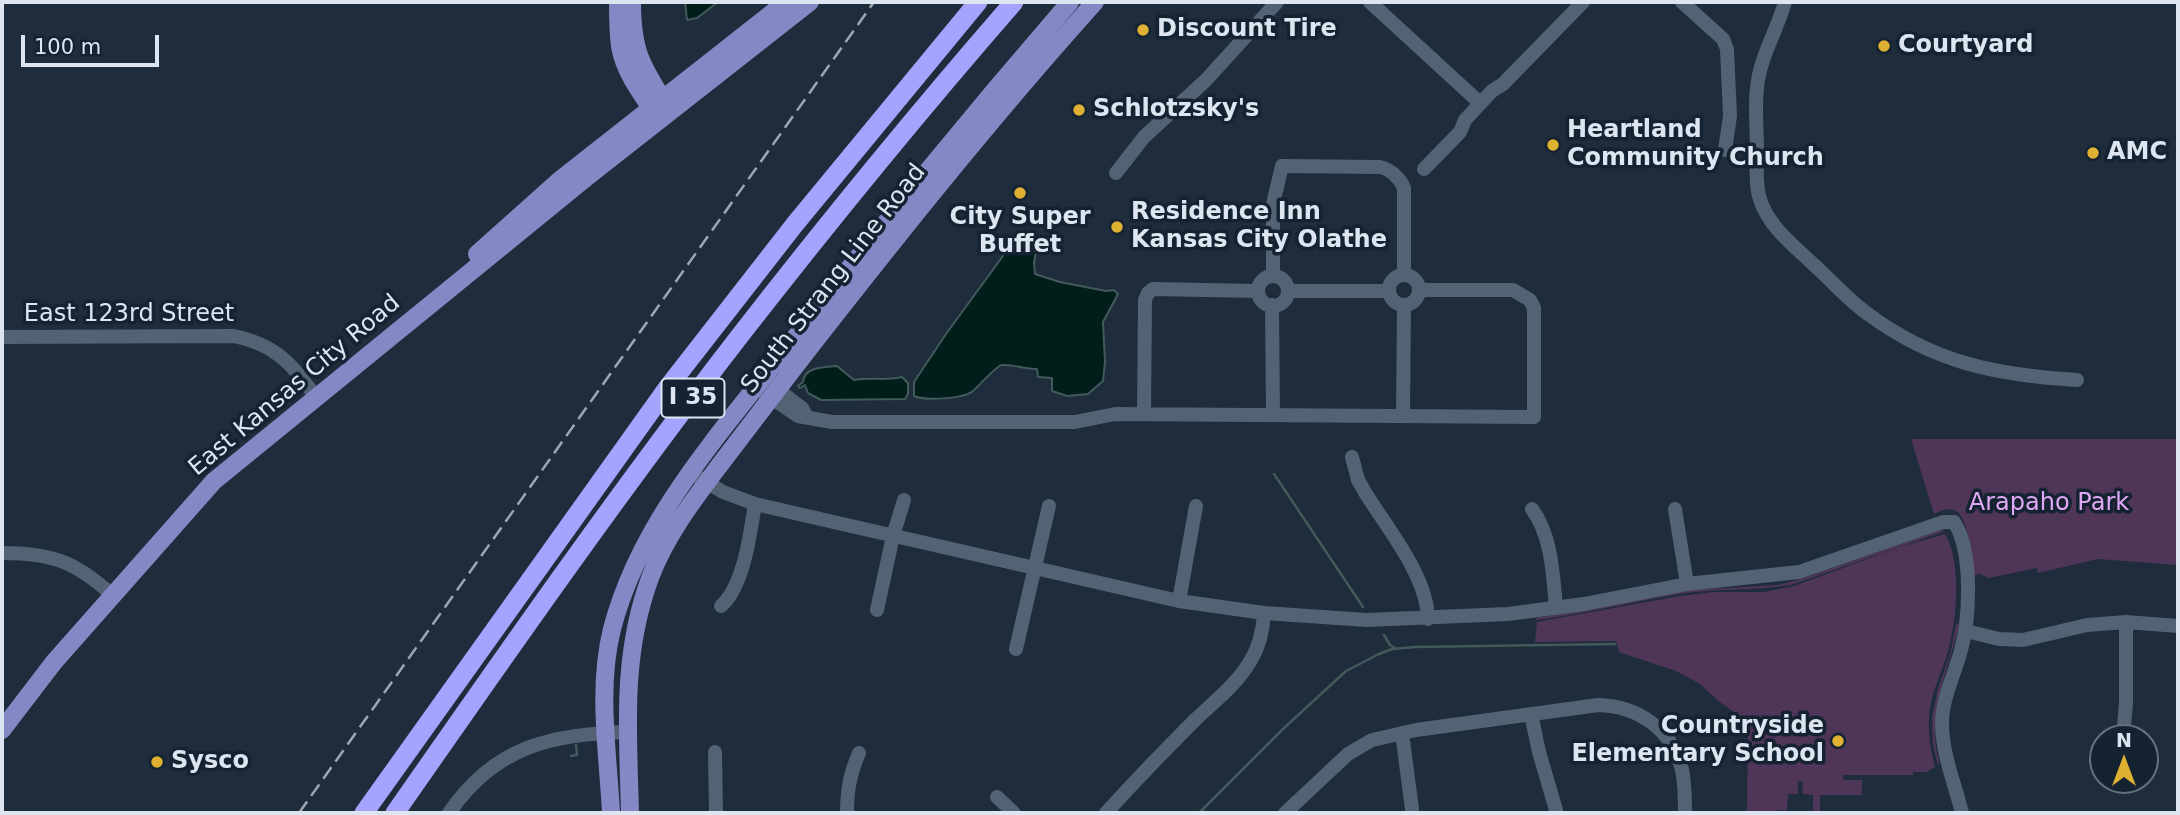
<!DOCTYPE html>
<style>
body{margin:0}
#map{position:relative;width:2180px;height:815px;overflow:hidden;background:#1e2c3c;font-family:"DejaVu Sans",sans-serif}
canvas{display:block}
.frame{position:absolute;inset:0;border:4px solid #dce5f0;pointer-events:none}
.north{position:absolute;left:2089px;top:724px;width:70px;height:70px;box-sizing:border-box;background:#152231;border:2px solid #65707d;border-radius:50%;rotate:0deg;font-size:19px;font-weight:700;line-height:28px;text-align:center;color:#dce5f0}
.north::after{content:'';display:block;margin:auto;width:24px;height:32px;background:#deb133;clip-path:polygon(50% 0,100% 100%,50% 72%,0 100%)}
.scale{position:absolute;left:21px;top:35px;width:138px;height:32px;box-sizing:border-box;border:4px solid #dce5f0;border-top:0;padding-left:9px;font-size:21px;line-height:24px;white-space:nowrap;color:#dce5f0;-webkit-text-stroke:5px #152231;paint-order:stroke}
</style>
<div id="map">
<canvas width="2180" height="815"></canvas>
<div class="frame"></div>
<div class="north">N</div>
<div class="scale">100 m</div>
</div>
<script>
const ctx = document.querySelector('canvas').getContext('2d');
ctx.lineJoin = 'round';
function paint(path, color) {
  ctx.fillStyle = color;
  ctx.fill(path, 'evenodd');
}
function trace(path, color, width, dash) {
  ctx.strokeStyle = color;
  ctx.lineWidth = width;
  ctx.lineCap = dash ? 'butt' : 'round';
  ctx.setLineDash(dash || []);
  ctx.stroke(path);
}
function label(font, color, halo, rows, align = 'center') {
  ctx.font = font + ' "DejaVu Sans",sans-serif';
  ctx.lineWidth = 7;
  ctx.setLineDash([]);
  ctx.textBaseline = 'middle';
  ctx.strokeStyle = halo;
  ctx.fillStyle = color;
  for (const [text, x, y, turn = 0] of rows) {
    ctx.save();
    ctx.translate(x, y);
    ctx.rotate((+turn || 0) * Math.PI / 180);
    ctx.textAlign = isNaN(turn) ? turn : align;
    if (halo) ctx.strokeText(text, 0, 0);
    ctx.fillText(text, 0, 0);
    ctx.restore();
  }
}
paint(new Path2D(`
 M1911,439H2178V565L2098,559L2038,573L2037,568L1989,578L1980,574L1974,575C1972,562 1968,516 1956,511C1949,507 1941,511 1934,514Z
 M1941,530L1945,531L1791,585C1754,591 1716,588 1679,594C1631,602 1584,614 1536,620V618L1692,590L1778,585L1798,580Z
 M1945,534C1962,562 1957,620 1948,651C1943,670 1933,688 1930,708C1927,727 1930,748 1935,767L1926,772H1913V775H1843V780H1862V795H1820V813H1813V795L1803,794L1802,781H1798V794H1788L1787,810H1776V813H1747L1748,722L1717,700L1700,684L1676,671L1619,652L1616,641L1535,642L1537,622L1680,596L1714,592H1764L1794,586L1900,547Z
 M1956,624L1959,625C1948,674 1926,710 1939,762L1938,766L1933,744L1932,717L1938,689L1951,651Z`), '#4f3658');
const water = new Path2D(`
 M685,2H718L697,18L687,20Z
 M1024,237L1037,246L1034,263L1035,274L1060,282L1106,291L1114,290L1118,294L1103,322L1105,362L1103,381L1088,394L1067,396L1052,391V378L1038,377L1037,369C1024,369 1014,364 1001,365C990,372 983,382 973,391C963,399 925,401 914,396V382L946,334L1008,249Z
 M837,366L854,380C870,377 886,381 902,377L908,383V394L905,399L821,400L808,393L805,385L800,388L798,386L803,382C804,367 824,367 837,366Z`);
paint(water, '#011e1b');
trace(water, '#435a5b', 2);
trace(new Path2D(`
 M1274,474L1363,607
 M1384,635L1390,645L1395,648
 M571,756L577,755L576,745
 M1199,813L1284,728L1346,671L1379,654L1392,649L1415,647L1615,644`), '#435a5b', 2.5);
trace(new Path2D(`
 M1370,2L1480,103
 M1682,2L1723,39L1727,49L1730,116L1725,150
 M1785,2C1779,24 1767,45 1761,67C1753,94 1757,123 1757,151C1757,167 1755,184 1760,199C1768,226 1793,245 1813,264C1831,280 1848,300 1868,314C1934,363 1996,375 2077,380
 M1424,169L1460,132L1465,120L1492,91L1503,84L1583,2
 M1116,173L1144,137L1206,80L1277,2
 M1389 290a15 15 0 1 1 30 0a15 15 0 1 1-30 0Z
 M1273,276V204L1282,166L1380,167C1390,169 1400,178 1404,188V275
 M1258 291a15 15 0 1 1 30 0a15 15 0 1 1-30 0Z
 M1288,291H1388
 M1272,305L1273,415
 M2,337L234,336C277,345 291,364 316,397
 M769,383L802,408L806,416
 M764,393L798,416L832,422H1075L1115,414L1534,417V308L1530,300L1513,290H1419
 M1144,414L1145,300L1148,293L1153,289L1258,291
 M1403,416L1404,306
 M1352,457L1358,480L1366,494C1388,529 1427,576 1428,619
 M698,477L723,492L755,504L1179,601L1264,613L1367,620L1508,614L1584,604L1687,584L1799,572L1943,522H1954C1973,551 1970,617 1961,650C1955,674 1942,698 1942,723C1942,754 1955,784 1962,813
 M1532,509C1552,536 1553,576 1556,608
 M1675,509L1687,584
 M2,553C51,553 75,561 112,595
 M1179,601L1196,506
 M721,606C744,586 750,534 755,504
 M877,610L893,536L904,500
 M1966,631L1999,639L2023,640L2087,625L2126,622L2178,626
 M1016,649L1049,506
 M1531,714L1539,752L1556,810
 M1402,733L1412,809
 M2123,738L2126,703V622
 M715,752L716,813
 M997,797L1014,813
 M449,813C495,746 551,734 629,732
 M847,813C847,790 850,774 859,753
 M1106,813C1135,781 1165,750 1196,719C1215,701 1238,683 1251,660C1260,645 1263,631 1264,613
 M1285,813L1348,754L1372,740L1416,730L1598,705C1638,706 1672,729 1682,770C1685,784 1685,799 1685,813`), '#536374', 14);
trace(new Path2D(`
 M618,2C618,16 618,31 620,46C624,72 643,96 658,118
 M632,2C632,53 642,66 668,108
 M477,254L561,179L786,2
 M2,730L54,662L214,481L587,177L810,2
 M611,813C608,753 597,689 612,629C640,521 719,435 786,349C878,230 972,115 1070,2
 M630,813C628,731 621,657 650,578C666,535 695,498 722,462C745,432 767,403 790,373C888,247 988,121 1095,2`), '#8489c6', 18);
trace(new Path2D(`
 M364,813L668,387L795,224L978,2
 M395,813C508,651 621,489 742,333C830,220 920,110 1014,2`), '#a5a3fd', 19);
trace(new Path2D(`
 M299,813L874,2`), '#9ca7b3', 2.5, [14, 7]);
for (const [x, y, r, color] of [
 [1143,30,7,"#deb133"],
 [1884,46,7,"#deb133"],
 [1079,110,7,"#deb133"],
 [1553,145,7,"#deb133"],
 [2093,153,7,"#deb133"],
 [1020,193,7,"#deb133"],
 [1117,227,7,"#deb133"],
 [1838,741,7,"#deb133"],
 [157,762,7,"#deb133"]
]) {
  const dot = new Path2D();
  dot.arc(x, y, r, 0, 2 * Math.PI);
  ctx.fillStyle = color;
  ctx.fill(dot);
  trace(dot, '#152231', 2.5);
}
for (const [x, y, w] of [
 [693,398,63]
]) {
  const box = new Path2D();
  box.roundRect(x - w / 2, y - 19.5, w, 39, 5);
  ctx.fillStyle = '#152231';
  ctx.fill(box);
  trace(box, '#dce5f0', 2);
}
label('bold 23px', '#dce5f0', null, [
 ["I 35",693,398]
]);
label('bold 24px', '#dce5f0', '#152231', [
 ["Discount Tire",1157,30],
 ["Courtyard",1898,46],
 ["Schlotzsky's",1093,110],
 ["Heartland",1567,131],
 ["Community Church",1567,159],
 ["AMC",2107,153],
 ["Residence Inn",1131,213],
 ["Kansas City Olathe",1131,241],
 ["City Super",1020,218,"center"],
 ["Buffet",1020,246,"center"],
 ["Countryside",1824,727,"right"],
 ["Elementary School",1824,755,"right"],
 ["Sysco",171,762]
], 'left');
label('24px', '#dce5f0', '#152231', [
 ["South Strang Line Road",834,279,-52],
 ["East 123rd Street",129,315],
 ["East Kansas City Road",295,386,-40]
]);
label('24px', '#e0a8f4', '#152231', [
 ["Arapaho Park",2049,504]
]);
</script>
